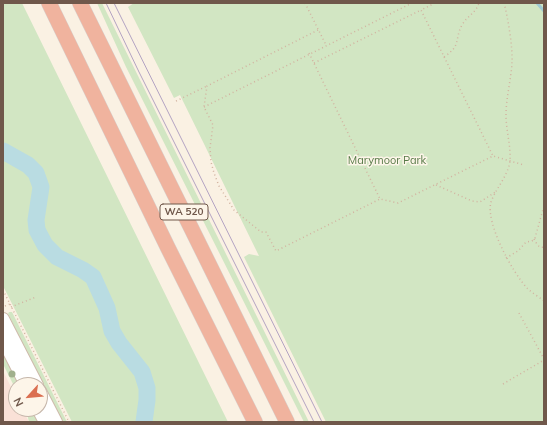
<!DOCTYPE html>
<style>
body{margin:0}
#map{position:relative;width:547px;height:425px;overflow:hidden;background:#faf1e3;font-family:Mulish,sans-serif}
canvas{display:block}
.frame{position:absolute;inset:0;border:4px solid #70584b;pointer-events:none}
.north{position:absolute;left:8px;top:377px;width:40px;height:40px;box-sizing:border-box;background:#fdf5e9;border:1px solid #c5b6aa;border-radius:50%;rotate:243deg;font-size:11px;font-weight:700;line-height:16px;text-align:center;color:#70584b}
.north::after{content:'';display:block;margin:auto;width:14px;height:18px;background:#db6f51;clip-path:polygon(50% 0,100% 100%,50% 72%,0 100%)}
</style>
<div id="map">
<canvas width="547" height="425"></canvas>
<div class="frame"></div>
<div class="north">N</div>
</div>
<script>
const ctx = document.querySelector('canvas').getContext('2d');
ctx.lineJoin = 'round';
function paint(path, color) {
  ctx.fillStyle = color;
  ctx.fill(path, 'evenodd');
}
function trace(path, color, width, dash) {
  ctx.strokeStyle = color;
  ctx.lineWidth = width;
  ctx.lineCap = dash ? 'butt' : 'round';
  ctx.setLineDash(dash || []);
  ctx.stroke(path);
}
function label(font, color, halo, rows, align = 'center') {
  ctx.font = font + ' Mulish,sans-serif';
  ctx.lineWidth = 3;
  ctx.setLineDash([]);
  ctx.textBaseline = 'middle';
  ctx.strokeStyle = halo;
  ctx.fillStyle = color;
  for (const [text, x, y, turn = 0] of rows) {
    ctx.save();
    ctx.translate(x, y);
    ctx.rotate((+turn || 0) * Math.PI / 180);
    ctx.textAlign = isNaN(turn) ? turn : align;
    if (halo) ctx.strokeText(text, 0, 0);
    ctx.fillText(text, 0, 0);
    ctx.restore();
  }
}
paint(new Path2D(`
 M3,371L16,397V409H22L29,422H3Z`), '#fae1d7');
paint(new Path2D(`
 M3,3H22L228,422H72L3,286Z
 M97,3H102L309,422H304L126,67Z
 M134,3H544V422H326L244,257L249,254L259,256L180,95L174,98L128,7Z
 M9,312H12L67,422H62L8,314Z
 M3,346L23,385H16V390L3,364Z
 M26,409H35L41,422H29Z`), '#d2e6c3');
trace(new Path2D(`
 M537,3L544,11`), '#a0cbd3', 3);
trace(new Path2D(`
 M3,151L28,165L36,173L41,187L36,220L37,230L45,245L57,257L83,270L93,277L107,308L112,331L119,343L142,372L147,388V400L144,422`), '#b9dce2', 17);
const secondary = new Path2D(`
 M3,319L37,385
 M3,340L26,385
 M40,391L56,422
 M38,409L45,422`);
const highway = new Path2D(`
 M49,3L168,248L255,422
 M80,3L287,422`);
trace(secondary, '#cfbaab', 14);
trace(highway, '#d7d0cd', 16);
trace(new Path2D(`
 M305,3L326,45
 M435,3L421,10L493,156
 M504,3C508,18 513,48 512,63C511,80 506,98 506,115C506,130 511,146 510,161C508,176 496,188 491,202C485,223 513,273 527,288C532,293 539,297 544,301
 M318,30L207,86L204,107L213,125L210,148L211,162L214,173L219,186L234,210L261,232H266L276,251L380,199
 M309,53L380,199L398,203L493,156L524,165
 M444,57C462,45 454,40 462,25C467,16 476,13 479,3
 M314,63L421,10
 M176,101L207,86
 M204,107L412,3
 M436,185L472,201L480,202L497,191
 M534,239C537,244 538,248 544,247
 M506,258L518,251L526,242L532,241L535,238L544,206
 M3,290L69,422
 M5,306L10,304
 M11,307L36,297
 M519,313L544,359
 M503,384L544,360`), '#d2b3a0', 1.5, [1, 3]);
trace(secondary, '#fff', 12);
trace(highway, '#f0b39e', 15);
trace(new Path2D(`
 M106,3L139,72L314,422
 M114,3L322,422`), '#b3a3c2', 1);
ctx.fillStyle = '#a0b08d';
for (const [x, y] of [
 [12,374]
]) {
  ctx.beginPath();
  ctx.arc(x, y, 3.5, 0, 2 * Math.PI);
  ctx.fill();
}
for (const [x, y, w] of [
 [184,212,48]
]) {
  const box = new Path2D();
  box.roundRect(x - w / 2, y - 8, w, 16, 3);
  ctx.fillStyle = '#fdf5e9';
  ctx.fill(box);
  trace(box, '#70584b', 1);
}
label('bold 10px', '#70584b', null, [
 ["WA 520",184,212]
]);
label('11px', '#577a47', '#fdf5e9', [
 ["Marymoor Park",387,161]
]);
</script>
